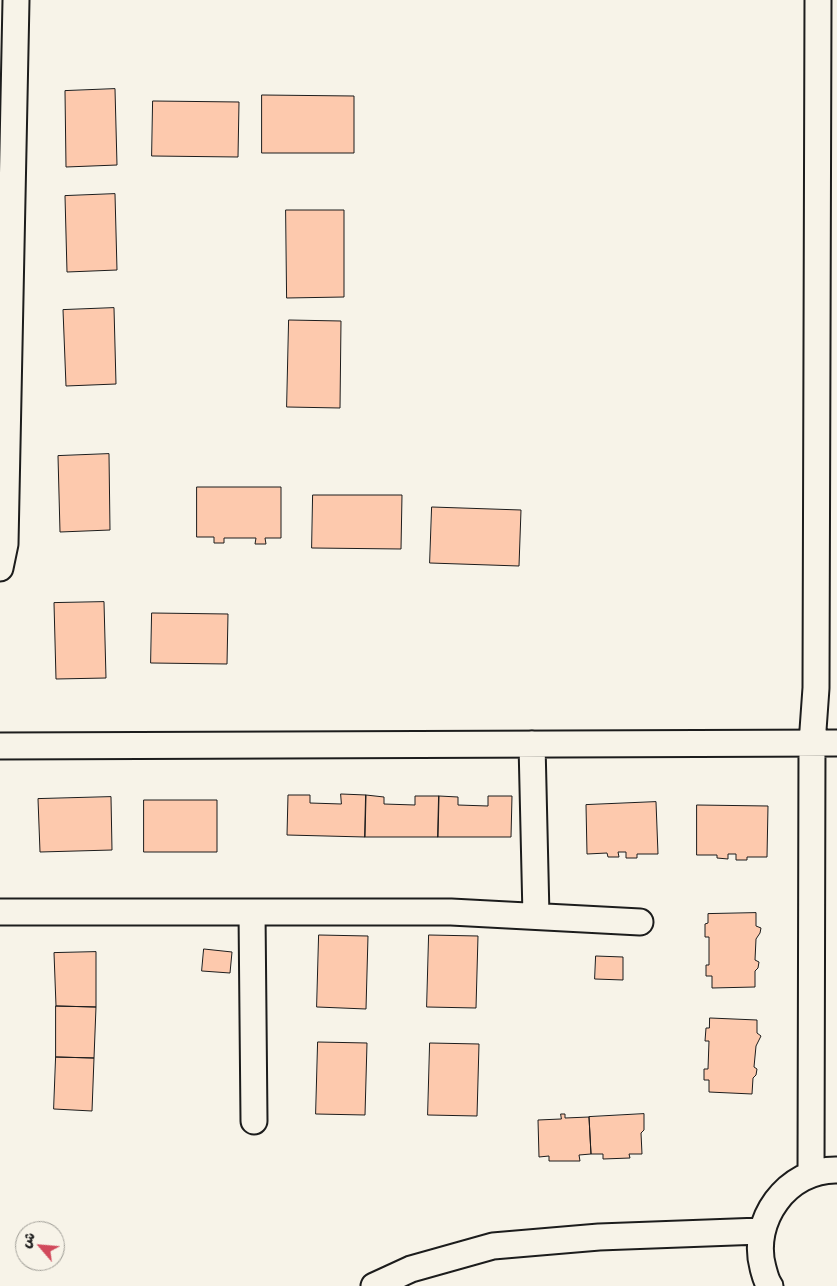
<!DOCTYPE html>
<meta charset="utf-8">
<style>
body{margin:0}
#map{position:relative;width:837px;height:1286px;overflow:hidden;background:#f7f3e8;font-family:Delius,"Playpen Sans Arabic",sans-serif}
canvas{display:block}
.north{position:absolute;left:15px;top:1221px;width:50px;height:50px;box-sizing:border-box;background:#f7f3e8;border:1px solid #9f9d96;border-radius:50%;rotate:297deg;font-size:14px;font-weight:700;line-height:20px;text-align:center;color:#1c1c1c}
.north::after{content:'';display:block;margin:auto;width:18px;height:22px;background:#d1495b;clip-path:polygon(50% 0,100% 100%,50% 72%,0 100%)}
</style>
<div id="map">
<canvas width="837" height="1286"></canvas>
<div class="north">ش</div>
</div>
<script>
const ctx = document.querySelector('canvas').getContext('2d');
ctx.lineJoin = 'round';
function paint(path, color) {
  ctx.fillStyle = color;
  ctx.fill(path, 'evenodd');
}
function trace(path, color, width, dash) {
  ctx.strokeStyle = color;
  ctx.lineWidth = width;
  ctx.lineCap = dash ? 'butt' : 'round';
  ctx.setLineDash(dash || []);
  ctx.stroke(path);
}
const building = new Path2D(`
 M115,89L117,165L66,167L65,91Z
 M262,95L354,96V153H262Z
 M153,101L239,102L238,157L152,156Z
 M115,194L117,270L67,272L65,196Z
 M286,210H344V297L287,298Z
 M114,308L116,384L66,386L63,310Z
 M289,320L341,321L340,408L287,407Z
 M109,454L110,530L60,532L58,456Z
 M197,487H281V538H265L266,544H255L256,538H224V543H214V537H197Z
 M313,495H402L401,549L312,548Z
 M432,507L521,510L519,566L430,563Z
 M104,602L106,678L56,679L54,603Z
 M152,613L228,614L227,664L151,663Z
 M341,794L366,795L365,837L287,835L288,795H310V803L341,804Z
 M366,795L384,797V804L415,805V796H439L438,837H365Z
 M439,796L458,797V805L488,806V796H512L511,837H438Z
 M111,797L112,850L40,852L38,799Z
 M144,800H217V852H144Z
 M656,802L658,854H637V858H626V852H618L619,857H608L607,853L587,854L586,805Z
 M697,805L768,806L767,857H747V860H736V854H728V859L717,858V855H697Z
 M756,913V926L761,928L760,933L756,939L755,960L759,962L758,968L755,971V987L712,988V976H706V965H709V937H705V924L708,923V914Z
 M319,935L368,936L366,1009L317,1007Z
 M429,935L478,936L476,1008L427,1007Z
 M204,949L232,952L230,973L202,971Z
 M96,952V1007L56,1006L54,953Z
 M596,956L623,957V980L595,979Z
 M56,1006L96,1007L94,1058L56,1057Z
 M710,1018L757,1020V1033L761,1036L756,1046L754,1067L757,1069L756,1075L753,1078L752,1094L709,1092V1080H704V1069H708L709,1041H705L706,1028H709Z
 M318,1042L367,1043L365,1115L316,1114Z
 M430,1043L479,1044L477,1116L428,1115Z
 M56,1057L94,1058L92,1111L54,1109Z
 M561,1114H565V1118L589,1117L591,1154L579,1155L580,1161H549V1156L539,1157L538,1120L561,1119Z
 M644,1114V1130L641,1133L642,1154H629L630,1158L603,1159V1154H591L589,1117Z`);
paint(building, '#fdc9ad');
trace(building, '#1c1c1c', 1);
const street = new Path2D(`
 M0,568L5,544L16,0
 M532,744L536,916
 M0,746L837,743
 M0,912H451L640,922
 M252,912L254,1121
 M811,1173L812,744L816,688L818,0
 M374,1286L411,1269L493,1246L599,1237L761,1231
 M770,1286C766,1281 765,1275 763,1268C750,1221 787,1169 837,1170`);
trace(street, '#1c1c1c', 29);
trace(street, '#f7f3e8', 25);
</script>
